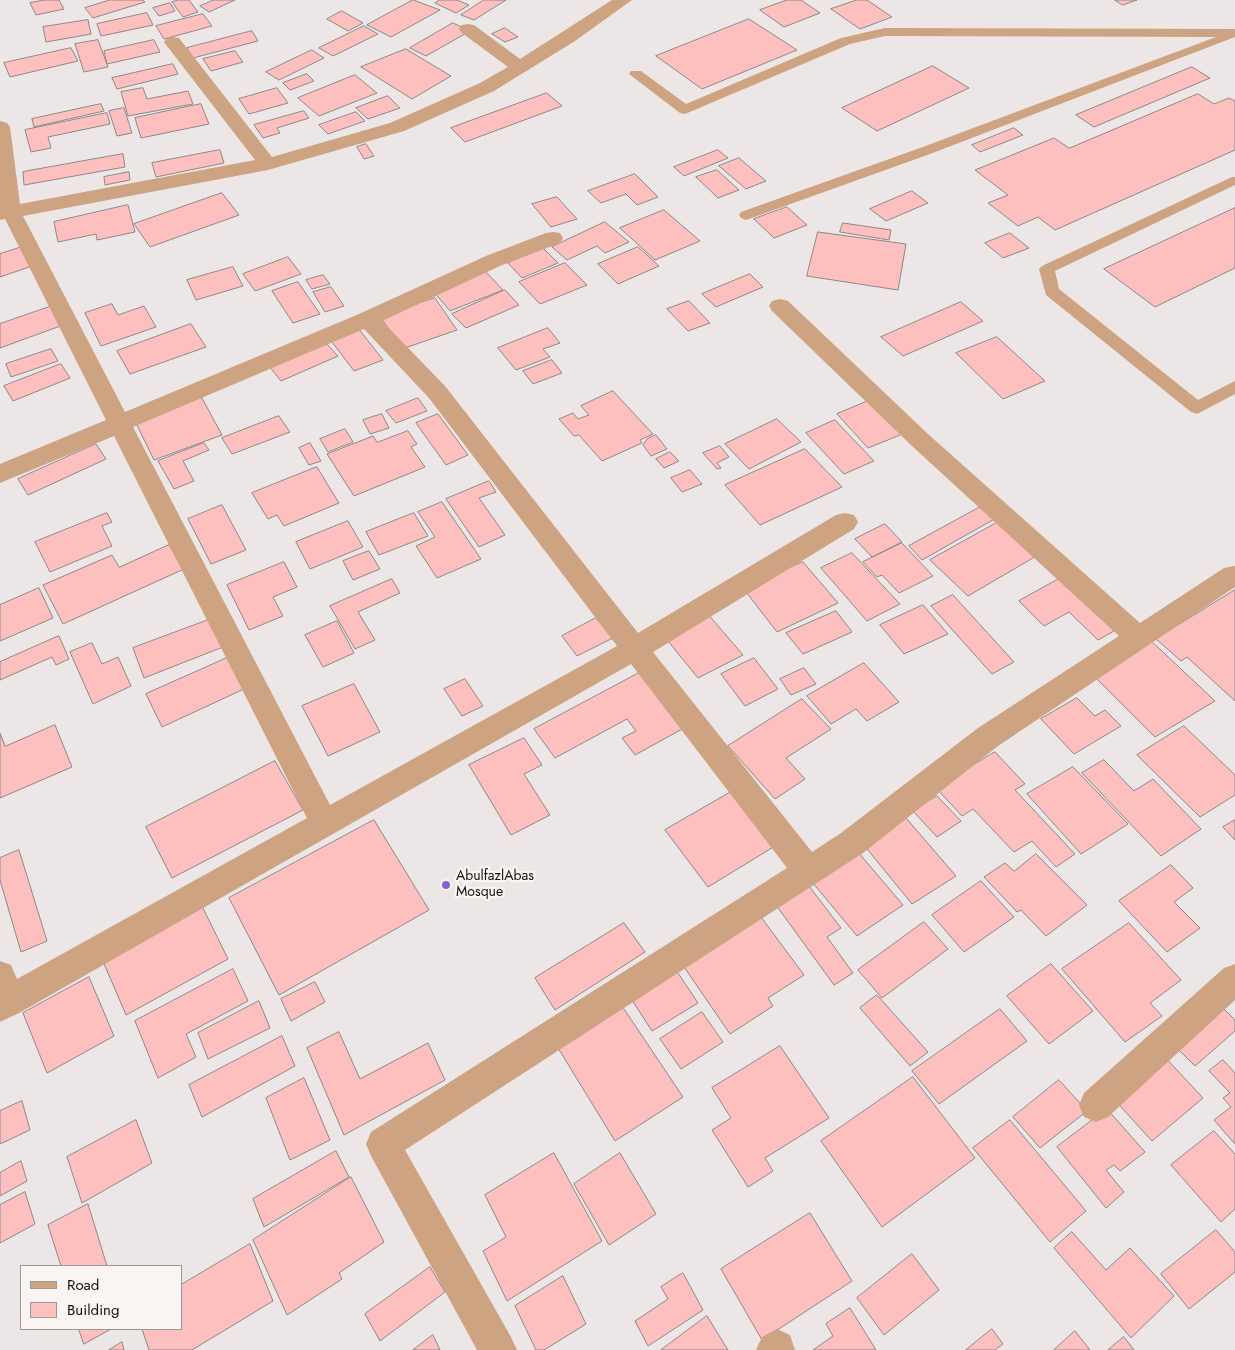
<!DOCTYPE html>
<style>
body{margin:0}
#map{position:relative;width:1235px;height:1350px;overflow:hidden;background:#ece7e6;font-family:Jost,sans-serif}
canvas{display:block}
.legend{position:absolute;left:20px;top:1265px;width:162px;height:65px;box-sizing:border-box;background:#faf5f3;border:1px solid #9c9997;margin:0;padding:6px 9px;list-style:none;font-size:15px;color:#100f0e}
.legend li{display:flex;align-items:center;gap:10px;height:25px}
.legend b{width:25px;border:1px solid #9c9997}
</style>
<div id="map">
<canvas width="1235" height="1350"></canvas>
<ul class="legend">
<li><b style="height:6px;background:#cda382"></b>Road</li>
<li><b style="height:14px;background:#fec0bf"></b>Building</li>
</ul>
</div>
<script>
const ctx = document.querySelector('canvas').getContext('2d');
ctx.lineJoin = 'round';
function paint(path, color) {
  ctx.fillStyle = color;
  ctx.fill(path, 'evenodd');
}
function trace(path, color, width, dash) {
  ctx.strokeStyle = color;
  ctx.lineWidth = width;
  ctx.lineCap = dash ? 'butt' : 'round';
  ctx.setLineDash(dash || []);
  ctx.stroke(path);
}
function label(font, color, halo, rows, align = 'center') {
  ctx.font = font + ' Jost,sans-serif';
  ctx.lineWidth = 4.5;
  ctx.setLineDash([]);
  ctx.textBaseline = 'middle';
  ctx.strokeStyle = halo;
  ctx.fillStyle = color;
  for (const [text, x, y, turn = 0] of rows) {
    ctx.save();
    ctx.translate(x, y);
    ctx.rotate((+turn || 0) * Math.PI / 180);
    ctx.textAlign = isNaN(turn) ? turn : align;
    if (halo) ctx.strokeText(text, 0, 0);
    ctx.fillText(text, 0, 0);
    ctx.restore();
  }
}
const building = new Path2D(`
 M45,0H59L64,9L36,15L30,3Z
 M110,0H143L145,2L93,18L85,8Z
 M179,0H189L198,12L183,17L172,2Z
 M214,0H235L209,12L200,6Z
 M413,0L440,10L391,37L367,25Z
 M440,0H457L469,5L456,13L435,3Z
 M484,0H506L474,20L461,15Z
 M787,0H801L820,13L784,27L760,10Z
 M857,0H867L892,17L860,29L831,9Z
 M1115,0H1137L1123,5Z
 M170,3L175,11L159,16L153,8Z
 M342,11L363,23L348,31L327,19Z
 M147,13L153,25L101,36L97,24Z
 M203,14L212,26L164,39L156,26Z
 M749,19L797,50L702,89L656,56Z
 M88,20L91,34L46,42L43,27Z
 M453,23L470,31L426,56L410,48Z
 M364,26L378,34L333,56L319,48Z
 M505,28L518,37L505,42L492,34Z
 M252,31L258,41L193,58L187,48Z
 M98,40L108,67L84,72L75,44Z
 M154,40L160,52L107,64L104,51Z
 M71,48L78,61L10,77L4,63Z
 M406,49L451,76L412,99L361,67Z
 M312,50L324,58L279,80L266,72Z
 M235,51L243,62L211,71L203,59Z
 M173,64L178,74L117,89L112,78Z
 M933,66L969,88L877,131L842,108Z
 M1192,67L1210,78L1094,127L1076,115Z
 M307,74L314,81L290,90L283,83Z
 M355,75L377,93L319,116L298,98Z
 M143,88L147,99L188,91L193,104L128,116L121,92Z
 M277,88L288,103L249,114L239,99Z
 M547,93L562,106L465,142L451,128Z
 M1198,94L1214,104L1229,98L1235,101V150L1055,230L1038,217L1018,226L988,203L1008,195L975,170L1054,138L1069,148Z
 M388,96L400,108L368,119L356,108Z
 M101,104L104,111L34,127L32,119Z
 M201,104L209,124L141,138L135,118Z
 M124,108L132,133L117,136L109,111Z
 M304,111L309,118L277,128L280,133L263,138L254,125Z
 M356,112L365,121L328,134L319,125Z
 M107,113L110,124L48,137L51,148L31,152L25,130Z
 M1014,128L1023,135L980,152L972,145Z
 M366,144L374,156L364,159L357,147Z
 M220,150L224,163L156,177L152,163Z
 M718,150L728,158L684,176L674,167Z
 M123,154L125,167L24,185L23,172Z
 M739,158L766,181L746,189L719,166Z
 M717,170L739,190L718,198L696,177Z
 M129,172L130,180L105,185L104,177Z
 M635,174L658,197L637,205L626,194L601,203L588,191Z
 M912,191L928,203L886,221L870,209Z
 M222,193L239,215L150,247L134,224Z
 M557,197L577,219L551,227L532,204Z
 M128,205L135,232L97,240L96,234L58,242L54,222Z
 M787,207L807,225L774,238L754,219Z
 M1235,208V268L1155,307L1104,269Z
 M664,210L700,241L655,260L620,228Z
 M605,222L629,242L605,253L597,246L567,260L552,247Z
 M843,223L891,230L889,240L840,232Z
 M818,232L906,244L898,290L807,276Z
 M1010,233L1029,248L1003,258L985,243Z
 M22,247L32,266L0,277V254Z
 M638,247L659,266L618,284L598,264Z
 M543,248L558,263L522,278L508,263Z
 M288,257L301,274L255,291L243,274Z
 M565,263L587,285L540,304L519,282Z
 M233,267L243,286L196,300L187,280Z
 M485,271L503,290L450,311L433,291Z
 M750,274L763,287L716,307L702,294Z
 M323,275L330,284L312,289L306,280Z
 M298,282L320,314L293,323L272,291Z
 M331,287L344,306L325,312L313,292Z
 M505,290L519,305L466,328L452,314Z
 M435,298L457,330L402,349L380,316Z
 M689,301L710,323L688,331L667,309Z
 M961,302L983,321L903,356L881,337Z
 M112,304L118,315L144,306L156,327L101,346L85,313Z
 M52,306L63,325L0,348V324Z
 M191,324L206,347L130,374L117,351Z
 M358,328L383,360L354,371L329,338Z
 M548,328L560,343L543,349L550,357L516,370L498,348Z
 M997,337L1045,381L1003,399L956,353Z
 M325,342L338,356L281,381L269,366Z
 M51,349L58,361L11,377L6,364Z
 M552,360L562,373L533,384L523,371Z
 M61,364L70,378L13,401L4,386Z
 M613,391L653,434L640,440L642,443L602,461L579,435L574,436L559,419L573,413L578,419L589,415L581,406Z
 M202,398L222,435L154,460L135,421Z
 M418,398L427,411L396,423L386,411Z
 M873,399L905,433L868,448L837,414Z
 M382,414L389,428L370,434L363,420Z
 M438,414L468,455L446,465L416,423Z
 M279,416L290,432L232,454L222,438Z
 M777,419L801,442L749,469L725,444Z
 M835,420L874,461L844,474L806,433Z
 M345,429L353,442L328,452L320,439Z
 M408,431L417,444L411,447L425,467L354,496L327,454L373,436L377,442Z
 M656,435L667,449L651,456L643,445L647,439Z
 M204,443L209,450L183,461L194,481L174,489L158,461Z
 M310,443L321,461L309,465L299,448Z
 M96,444L106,459L28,495L18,479Z
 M720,446L729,457L717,463L721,468L717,469L703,453Z
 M805,449L842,487L760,525L725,485Z
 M670,452L679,461L664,468L656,459Z
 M317,467L339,503L284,526L277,515L268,519L252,493Z
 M690,470L702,484L682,492L671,478Z
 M489,481L496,492L479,498L505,535L479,547L446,499Z
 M442,502L481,559L437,578L416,546L435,537L418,512Z
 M222,505L246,550L211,564L188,519Z
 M984,505L998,517L922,560L909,546Z
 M107,513L112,522L102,526L112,546L50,572L35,542Z
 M414,513L428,536L379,555L366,532Z
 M348,521L363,547L310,569L296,542Z
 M1000,521L1038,555L968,596L930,560Z
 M885,524L902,542L872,557L855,539Z
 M902,543L933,576L899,593L882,575L877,577L863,562Z
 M169,545L184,569L63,624L43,585L112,555L119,567Z
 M369,551L380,569L353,580L343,561Z
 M852,553L900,604L867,621L821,568Z
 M284,562L297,587L273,597L283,616L249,630L227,585Z
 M803,562L838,603L777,632L743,588Z
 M1066,575L1121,627L1098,640L1069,612L1044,626L1019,601Z
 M392,579L400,593L358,612L375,640L355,649L330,606Z
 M39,588L53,618L0,641V605Z
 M1235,590V701L1187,657L1181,661L1156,639Z
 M953,595L1014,662L992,674L931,606Z
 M923,605L948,634L904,654L880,625Z
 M836,611L852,632L803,654L786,633Z
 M707,613L743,655L698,678L663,635Z
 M596,618L613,638L577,656L562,636Z
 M211,619L223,647L144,678L133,648Z
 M337,621L354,653L323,667L305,635Z
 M59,636L69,659L56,665L52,657L0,680V662Z
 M1149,639L1215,701L1155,737L1090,672Z
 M92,643L102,664L118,657L131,686L93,704L70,652Z
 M227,658L244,689L162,727L146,694Z
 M754,658L778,689L745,706L721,674Z
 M864,663L899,702L867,721L856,709L831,724L807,696Z
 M804,668L816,684L791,695L780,679Z
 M639,673L684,728L635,755L622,738L636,731L627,719L555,758L534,729Z
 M465,679L483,706L462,716L444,689Z
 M354,684L380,732L328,756L302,706Z
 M1077,698L1095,716L1105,710L1121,726L1074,754L1041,719Z
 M802,699L831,729L786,758L805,779L775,799L728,746Z
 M55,725L72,767L0,798V733L5,746Z
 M1184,726L1235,775V795L1200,817L1137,755Z
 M524,738L542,765L524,774L550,815L511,835L469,765Z
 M995,752L1025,784L1015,790L1075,854L1056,867L1032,841L1014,852L973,809L962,816L936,788Z
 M1104,760L1134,791L1153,779L1201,829L1161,856L1082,773Z
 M275,761L303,810L172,878L146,827Z
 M1073,767L1128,824L1081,854L1027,794Z
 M731,792L775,846L708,887L665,830Z
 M937,796L961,821L937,837L913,811Z
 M906,818L956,876L912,904L863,844Z
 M374,820L429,910L279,995L229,898Z
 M1235,820V840L1223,827Z
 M19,850L47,941L21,952L0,880V858Z
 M858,852L903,905L857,936L812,882Z
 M1036,854L1087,905L1046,936L1021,910L1017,912L984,877L1005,863L1014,871Z
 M1171,865L1193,888L1174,902L1200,928L1167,952L1119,901Z
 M981,881L1014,917L964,952L932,915Z
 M809,886L841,928L827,937L853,973L834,985L776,905Z
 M202,906L228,959L126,1015L102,959Z
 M758,913L804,975L768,998L773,1006L730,1034L680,961Z
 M924,922L948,949L882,998L858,970Z
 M624,923L645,952L555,1010L535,978Z
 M1129,923L1181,980L1150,1003L1162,1016L1125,1042L1062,969Z
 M1051,964L1093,1011L1049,1044L1007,996Z
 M233,969L248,1001L186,1034L196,1057L158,1078L135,1021Z
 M676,970L698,1003L652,1031L630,997Z
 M89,977L114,1036L47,1073L23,1013Z
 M315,982L325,1002L291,1021L281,999Z
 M877,995L928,1052L910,1066L860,1008Z
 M259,1001L270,1028L208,1059L198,1033Z
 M1217,1002L1235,1020V1031L1195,1066L1170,1041Z
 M620,1003L683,1097L615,1141L555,1043Z
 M1000,1009L1027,1041L939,1104L912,1071Z
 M702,1012L723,1042L681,1069L660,1039Z
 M339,1032L360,1079L428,1043L445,1080L344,1135L307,1048Z
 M282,1036L295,1066L202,1117L189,1085Z
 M780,1046L829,1118L765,1158L773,1171L748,1187L712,1130L731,1118L712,1088Z
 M1162,1054L1203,1098L1152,1141L1111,1096Z
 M1223,1060L1235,1073V1144L1214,1120L1231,1107L1223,1098L1230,1093L1209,1071Z
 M913,1077L975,1158L882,1227L821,1141Z
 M304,1078L330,1140L290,1160L266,1098Z
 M1059,1080L1087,1111L1040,1148L1013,1117Z
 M22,1101L30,1130L0,1144V1111Z
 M1107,1109L1145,1152L1120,1171L1114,1165L1106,1170L1124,1192L1106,1208L1057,1147Z
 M136,1120L152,1163L82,1203L67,1157Z
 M1010,1120L1086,1211L1050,1242L973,1148Z
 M1214,1131L1235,1154V1209L1221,1222L1171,1165Z
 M336,1151L349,1177L264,1227L253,1199Z
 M554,1153L602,1241L507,1301L483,1251L506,1237L485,1195Z
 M620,1153L656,1214L609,1245L574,1184Z
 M21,1161L27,1181L0,1196V1173Z
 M351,1177L384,1242L339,1273L342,1279L287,1315L253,1240Z
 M25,1192L35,1224L0,1243V1205Z
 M88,1204L107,1266H61L48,1225Z
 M810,1213L852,1281L762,1340L721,1269Z
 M1216,1230L1235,1252V1272L1189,1309L1161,1274Z
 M1072,1232L1106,1270L1130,1248L1174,1296L1131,1338L1054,1248Z
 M250,1244L273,1301L192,1350H149L142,1329H181V1285Z
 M912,1254L939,1290L884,1335L857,1298Z
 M430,1267L445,1292L380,1341L365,1314Z
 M683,1273L703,1310L648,1346L635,1321L668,1299L661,1287Z
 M563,1276L586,1324L544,1350H536L515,1306Z
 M850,1308L876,1350H813L833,1336L826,1324Z
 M707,1316L728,1350H661Z
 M79,1329H111L84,1344Z
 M992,1329L1003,1344L995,1350H966Z
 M1075,1331L1090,1350H1054Z
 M433,1335L440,1350H413Z
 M1124,1337L1134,1350H1108Z
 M122,1342L124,1350H109Z`);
paint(building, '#fec0bf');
trace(building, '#8c8787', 1);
paint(new Path2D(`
 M885,28L1235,29V37L930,154L746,220L741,218L739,215L741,212L920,148L1216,37L885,36L850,44L685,114L680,113L629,74L631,71H641L686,104L841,38Z
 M1232,177H1235V185L1055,271L1059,289L1198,400L1235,381V394L1197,414L1191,412L1046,295L1039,269L1042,266Z`), '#cda382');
paint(new Path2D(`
 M612,0H632L575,41L494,91L404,131L268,170L23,216L125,412L359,314L486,256L546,233L553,232L560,233L563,238L560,243L500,266L382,321L445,386L638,633L836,515L845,513L854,515L858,522L854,529L653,652L812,852L841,833L978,728L1119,636L912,446L772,311L769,306L772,301L780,299L788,301L928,434L1140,623L1224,568L1235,566V587L998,746L863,853L405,1150L511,1337L517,1350H477L371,1156L366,1144L371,1132L787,868L631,664L19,1013L0,1022V961L11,965L17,979L307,818L114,436L0,483V464L106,420L5,219L0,220V121L7,123L10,127L20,204L255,160L167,46L164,42L167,38L173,37L179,38L272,157L390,123L480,83L508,67L462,33L459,29L462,25L468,24L474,25L520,59ZM364,329L429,398L617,646L330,805L133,427Z
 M1235,964V1000L1108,1117L1096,1122L1084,1117L1079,1105L1084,1093L1224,968Z
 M777,1329L790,1335L795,1350H756L762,1337Z`), '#cda382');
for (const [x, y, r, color] of [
 [446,885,5,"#8a5cd5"]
]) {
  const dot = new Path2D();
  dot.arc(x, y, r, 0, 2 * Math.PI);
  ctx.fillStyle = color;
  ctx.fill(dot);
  trace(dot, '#faf5f3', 2);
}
label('14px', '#100f0e', '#faf5f3', [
 ["AbulfazlAbas",456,877],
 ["Mosque",456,893]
], 'left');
</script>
